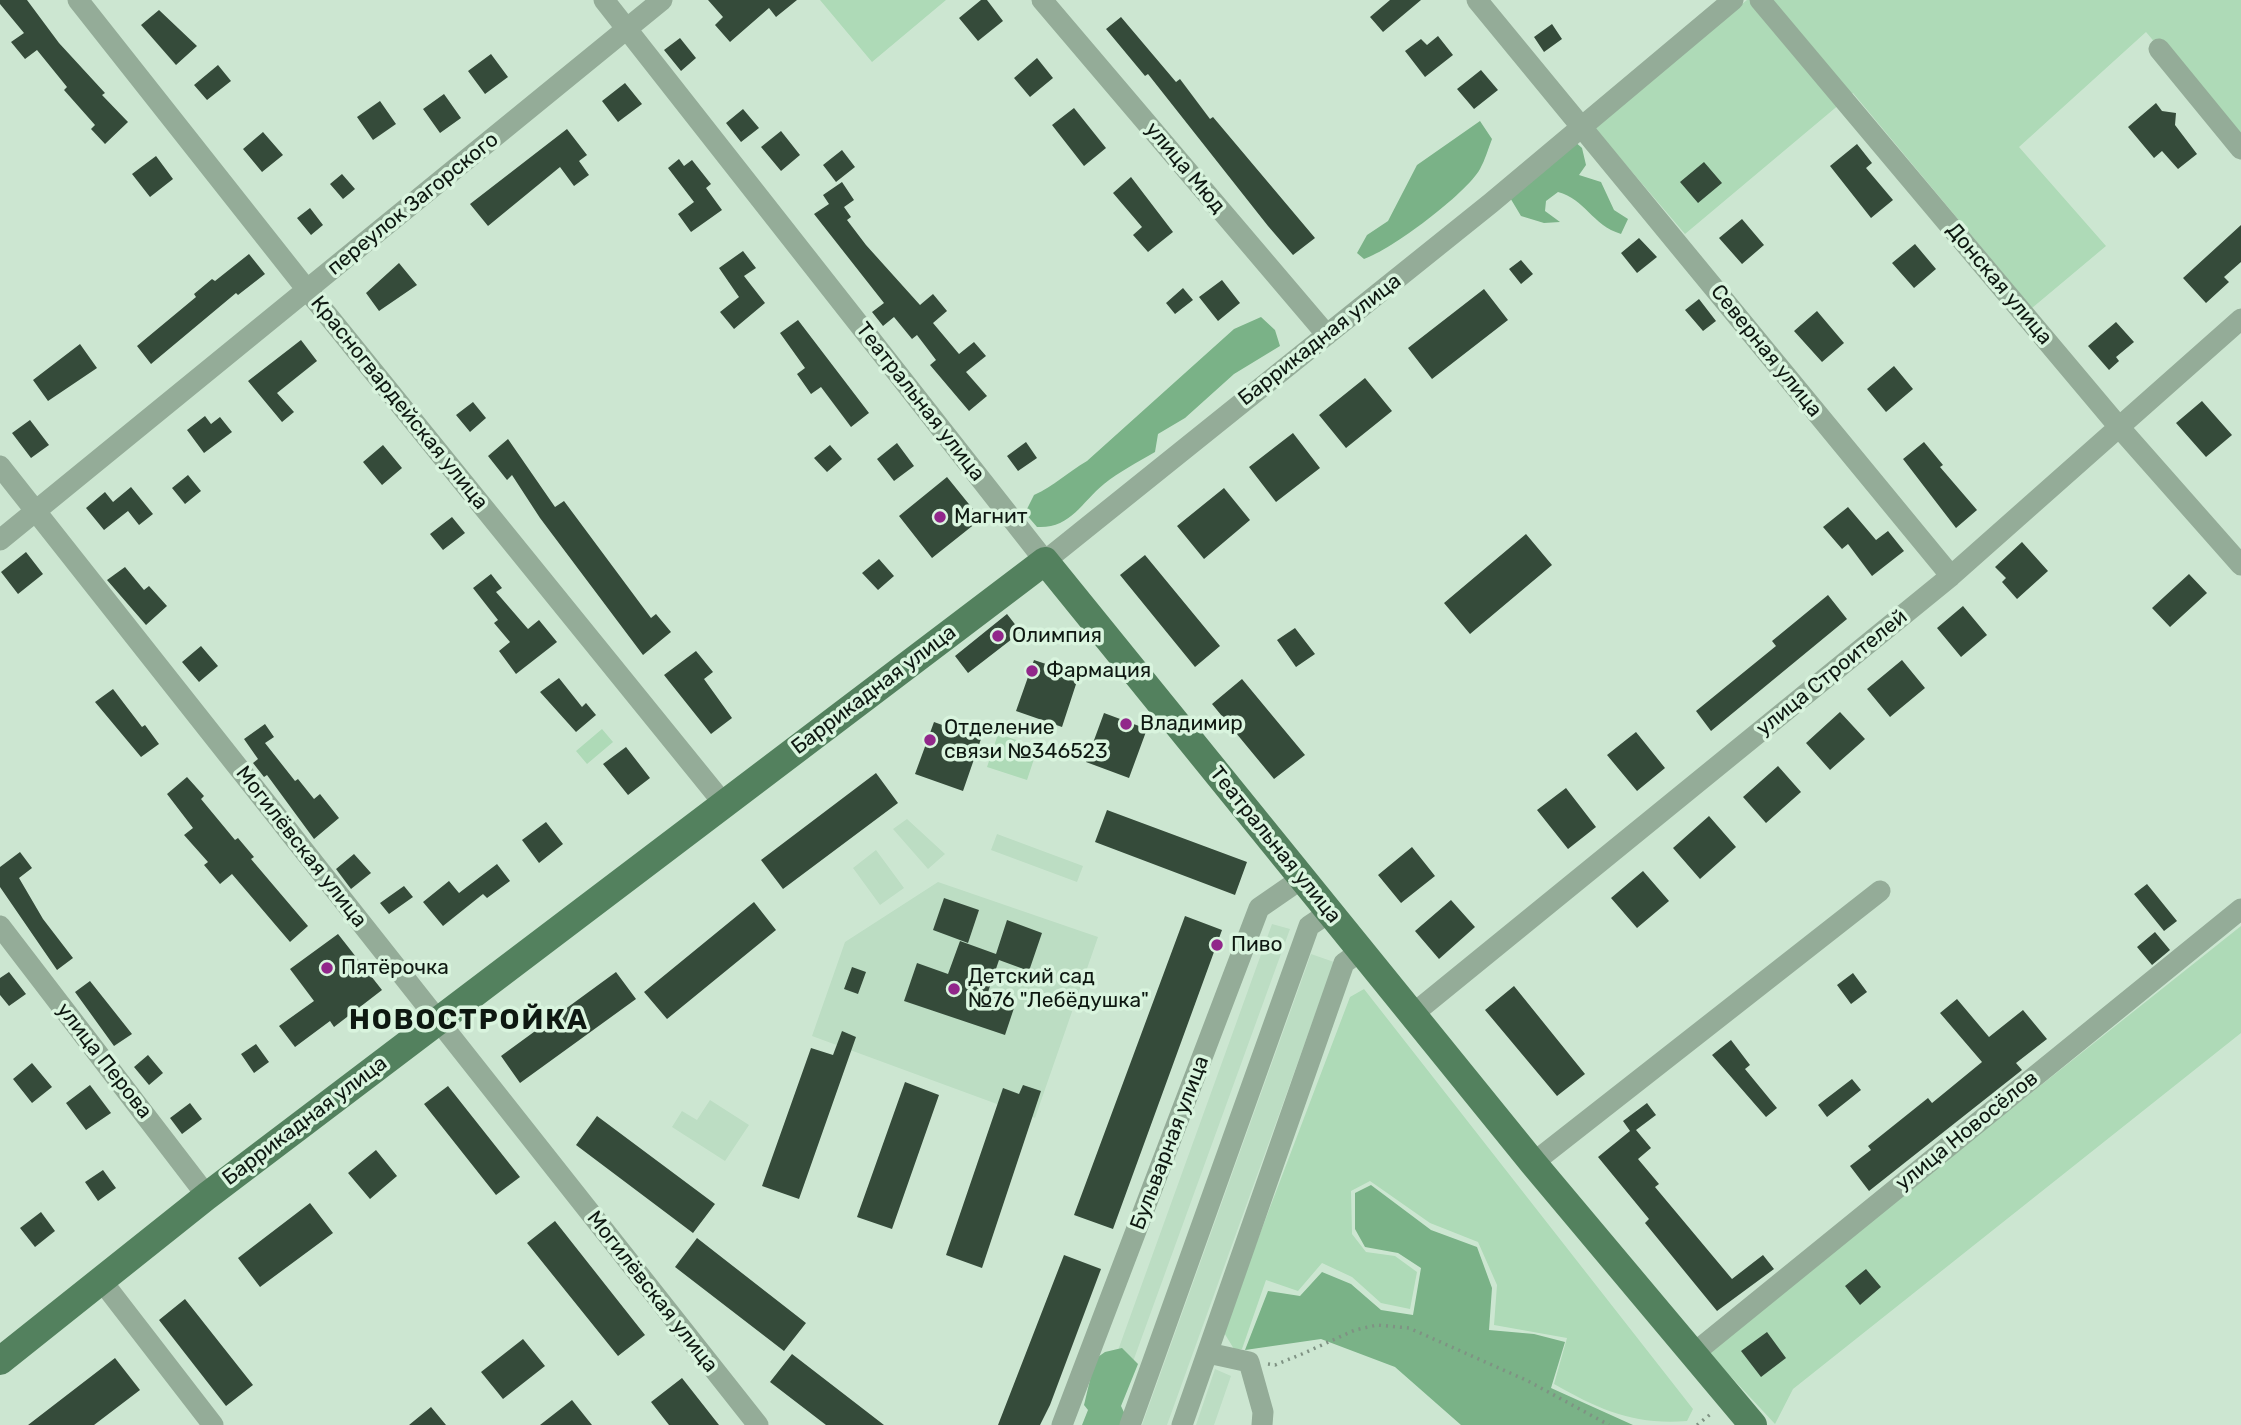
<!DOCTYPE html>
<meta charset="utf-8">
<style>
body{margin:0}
canvas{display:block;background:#cce6d1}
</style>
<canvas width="2241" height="1425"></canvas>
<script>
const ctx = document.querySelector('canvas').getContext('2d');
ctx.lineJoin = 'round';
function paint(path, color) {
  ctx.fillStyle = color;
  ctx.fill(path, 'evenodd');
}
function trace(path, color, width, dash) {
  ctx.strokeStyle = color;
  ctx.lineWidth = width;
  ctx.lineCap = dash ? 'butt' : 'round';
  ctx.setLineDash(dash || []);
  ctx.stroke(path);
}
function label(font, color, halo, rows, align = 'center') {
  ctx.font = font + ' Rubik,sans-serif';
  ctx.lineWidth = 7;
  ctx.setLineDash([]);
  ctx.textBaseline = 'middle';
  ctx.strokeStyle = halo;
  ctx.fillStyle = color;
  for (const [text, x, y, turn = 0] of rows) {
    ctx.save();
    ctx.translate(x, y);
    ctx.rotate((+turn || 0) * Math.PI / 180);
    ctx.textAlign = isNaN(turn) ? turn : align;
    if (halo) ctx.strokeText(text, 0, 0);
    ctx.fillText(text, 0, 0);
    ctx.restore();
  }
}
paint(new Path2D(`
 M907,819L945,854L928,869L893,829Z
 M997,834L1083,866L1077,882L991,850Z
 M876,850L904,888L880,905L853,868Z
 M938,882L1098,937L1035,1118L812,1036L845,942Z
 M1272,924L1290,929L1110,1425H1091Z
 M1311,954L1334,962L1167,1425H1142Z
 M710,1100L749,1125L725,1161L672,1127L682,1111L697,1120Z
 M1215,1369L1231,1376L1214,1425H1196Z`), '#bcddc3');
paint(new Path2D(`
 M820,0H946L872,62Z
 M1747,0H2241V144L2146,32L2019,147L2106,246L2032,308L1853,93L1685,234L1592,125Z
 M602,729L613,742L587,764L576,751Z
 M998,734L1038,747L1027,780L987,767Z
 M2241,926V1033L1793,1389L1775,1424L1707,1351Z
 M1364,989L1693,1409L1687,1421C1633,1425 1600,1410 1554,1384L1567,1338L1494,1325L1497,1285L1478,1242L1430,1223L1370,1181L1351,1191L1352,1234L1366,1252L1395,1256L1417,1272L1410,1309L1381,1303L1352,1277L1322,1263L1298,1291L1266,1280L1242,1349H1234L1223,1331L1350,997Z`), '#aedab7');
paint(new Path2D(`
 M1480,121L1492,139C1488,149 1485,160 1480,169C1466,194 1391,250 1364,259L1357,253L1367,235L1388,221L1417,165Z
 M1573,140L1582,148L1586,165L1579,175L1601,182L1614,210L1628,219L1621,234C1592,225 1585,199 1558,192L1546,201L1545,211L1560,222L1544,223L1521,216L1509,196Z
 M1261,317L1275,330L1280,346L1234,374L1185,418L1158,434L1155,452C1138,462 1119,472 1104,484C1081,503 1070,529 1037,527L1025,513L1034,495C1054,486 1068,472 1087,461L1234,329Z
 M1371,1185L1431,1230L1477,1247L1492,1288L1489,1330L1534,1334L1565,1342L1551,1388L1633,1425H1461L1395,1367L1321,1339L1245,1350L1268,1291L1300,1296L1322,1272L1351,1284L1381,1310L1413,1315L1421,1268L1398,1253L1365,1247L1355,1229V1193Z
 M1122,1348L1138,1364L1121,1406L1130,1425H1082L1088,1410L1084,1405L1095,1359L1105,1352Z`), '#7ab287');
paint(new Path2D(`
 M0,0H27L59,43L105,93L102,95L128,122L105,144L91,129L95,125L64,90L67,87L37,50L25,59L11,42L24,33L0,4Z
 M708,0H797L776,17L769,8L730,42L715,25L723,17Z
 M981,0H987L1003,21L978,41L959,18Z
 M1390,0H1421L1383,32L1370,17Z
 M159,10L197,46L176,65L141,25Z
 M1121,17L1176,82L1180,79L1210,119L1213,117L1315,238L1293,255L1268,226L1148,74L1145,76L1106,29Z
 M1552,24L1562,39L1544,52L1534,37Z
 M1438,36L1453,55L1425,77L1405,51L1421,39L1427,45Z
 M680,38L696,58L681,71L664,50Z
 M491,54L508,77L485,94L468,71Z
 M1037,58L1053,78L1030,97L1014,78Z
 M218,65L231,81L207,100L194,85Z
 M1481,70L1498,90L1474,109L1457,89Z
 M625,83L642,104L618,122L602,101Z
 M444,94L461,118L440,133L423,109Z
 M380,101L396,124L373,140L357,117Z
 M2156,103L2162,111L2176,113L2175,125L2197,154L2178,169L2162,151L2154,158L2128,127Z
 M1074,108L1106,148L1084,166L1052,125Z
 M743,109L759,128L741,142L726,123Z
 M567,129L587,155L579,161L589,175L574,186L560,167L488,226L470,204Z
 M781,131L800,155L781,171L761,147Z
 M263,132L283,155L262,172L243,149Z
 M1857,144L1872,163L1866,168L1893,200L1871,218L1830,166Z
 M842,150L855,167L836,182L823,165Z
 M156,156L173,179L150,197L132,174Z
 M679,159L684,166L692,160L711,184L706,188L722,210L691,232L678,214L694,202L668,168Z
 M1704,162L1722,183L1698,203L1680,182Z
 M342,174L355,189L343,199L330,184Z
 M1131,177L1173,232L1148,252L1133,235L1142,227L1113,193Z
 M842,182L854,200L844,207L851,217L847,220L866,245L920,305L933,294L947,311L933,323L959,354L974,342L986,356L966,372L987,396L969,411L930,365L936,360L917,335L912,339L894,317L883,326L872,312L884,303L814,214L829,204L823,195Z
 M310,208L323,225L311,235L297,218Z
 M1742,219L1764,245L1742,264L1719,238Z
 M2241,225V262L2224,277L2229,282L2206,303L2183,278Z
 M1639,238L1657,257L1637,273L1621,253Z
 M1915,244L1936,269L1914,288L1892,263Z
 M743,251L756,268L744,276L765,303L734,329L720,312L739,297L719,268Z
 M249,254L265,274L238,295L236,293L151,364L137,346L196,297L194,294L212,279L215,281Z
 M1521,260L1533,274L1521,284L1509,269Z
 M399,263L417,285L379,311L366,293Z
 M1222,280L1240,303L1218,321L1199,297Z
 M1183,288L1193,300L1175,314L1166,303Z
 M1484,289L1508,320L1432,379L1408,348Z
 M1699,299L1716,321L1703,331L1685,310Z
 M1817,311L1844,343L1822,362L1794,331Z
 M798,320L869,413L851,427L821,387L811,394L797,374L805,368L780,333Z
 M2116,322L2134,342L2116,357L2119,361L2109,370L2088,346Z
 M301,340L317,361L277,393L294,412L282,422L248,381Z
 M80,344L97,368L48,401L33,380Z
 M1894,366L1913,389L1886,412L1867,389Z
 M1365,378L1392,411L1346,448L1319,415Z
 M2202,401L2232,435L2206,457L2176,423Z
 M473,402L486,418L470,432L456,415Z
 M205,416L211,424L220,417L232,432L204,453L187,430Z
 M30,420L49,445L31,458L12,433Z
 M1293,433L1320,468L1276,502L1249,467Z
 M508,439L555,507L564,501L651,618L656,614L671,632L643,655L540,518L512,475L507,480L488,456Z
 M1026,442L1037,458L1018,471L1007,456Z
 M1924,442L1943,465L1940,467L1977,510L1956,528L1903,459Z
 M897,443L914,466L894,481L877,459Z
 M383,445L402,468L382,485L363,462Z
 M830,445L842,459L827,472L814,458Z
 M188,475L201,491L185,504L172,488Z
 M947,477L981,519L932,558L899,516Z
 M131,487L153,514L139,525L128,511L104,530L86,508L105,492L113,502Z
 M1224,488L1250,520L1204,559L1177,526Z
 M1848,507L1876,540L1888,531L1904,551L1872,576L1848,544L1842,549L1823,527Z
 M452,517L465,533L443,550L430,534Z
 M1526,534L1552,565L1470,634L1444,603Z
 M2022,542L2048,571L2017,599L2002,582L2006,578L1995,567Z
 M26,552L43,574L18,594L1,572Z
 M1145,555L1220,646L1195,667L1120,575Z
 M879,559L894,576L878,590L862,573Z
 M125,567L144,590L149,586L167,606L146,625L107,580Z
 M491,574L502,588L496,592L528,629L539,620L557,642L516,674L499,651L510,642L494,623L498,620L473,588Z
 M2189,574L2207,593L2170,627L2152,608Z
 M1828,595L1847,619L1711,731L1696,711L1776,646L1772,641Z
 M1963,606L1987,635L1961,657L1937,628Z
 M1007,614L1021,632L968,673L955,656Z
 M1295,628L1315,654L1296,667L1277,640Z
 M201,646L218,666L199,682L182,662Z
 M696,651L713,672L704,679L732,718L711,734L664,675Z
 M1034,660L1079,675L1062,727L1016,711Z
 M1902,660L1925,688L1890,717L1867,689Z
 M559,678L582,707L586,703L596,715L576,732L540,692Z
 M1242,679L1305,755L1274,779L1212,704Z
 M113,689L142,727L145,725L159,744L141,757L95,702Z
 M1840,712L1865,739L1830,770L1806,743Z
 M1104,713L1147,729L1129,778L1086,762Z
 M934,722L981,739L963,791L915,774Z
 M265,724L274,737L265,743L295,781L298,779L314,799L320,794L339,818L314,839L267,775L264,777L253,763L258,759L244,739Z
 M1636,732L1665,768L1637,791L1607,755Z
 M626,747L650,778L628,795L603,764Z
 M1778,766L1801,792L1766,823L1743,797Z
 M876,773L898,803L783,889L761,860Z
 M187,777L204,796L201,799L235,840L238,838L254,857L251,859L308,926L290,942L232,874L220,884L204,865L208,862L184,835L193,828L167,794Z
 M1566,788L1596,827L1568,849L1537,810Z
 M1107,810L1247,862L1235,895L1095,842Z
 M1709,816L1736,847L1700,879L1673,848Z
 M546,822L563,844L539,863L522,840Z
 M1412,847L1435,876L1401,903L1378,875Z
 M20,852L32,868L19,878L43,919L73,958L57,970L0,887V867Z
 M354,854L371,873L351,889L336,869Z
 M497,864L510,881L487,898L483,894L443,926L423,902L449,881L459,893Z
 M1643,871L1669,901L1637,928L1611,898Z
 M2147,884L2177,921L2164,931L2134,894Z
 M404,886L413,897L389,914L380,903Z
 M944,898L979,910L968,943L933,930Z
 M1451,900L1475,927L1439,959L1415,931Z
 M754,902L776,930L667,1019L644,992Z
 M1185,916L1222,930L1113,1229L1074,1215Z
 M1007,920L1042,933L1029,971L999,960L988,992L1016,1002L1005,1035L904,1001L917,963L948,974L960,941L996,954Z
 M2155,932L2170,950L2152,965L2137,947Z
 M338,934L382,990L334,1027L330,1021L295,1047L279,1026L314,1001L290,969Z
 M852,967L866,972L858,994L844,989Z
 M9,972L26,994L9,1006L0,995V978Z
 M616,972L636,999L520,1083L501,1056Z
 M1853,973L1867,992L1851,1004L1837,985Z
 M90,981L132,1034L114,1046L75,992Z
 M1514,986L1585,1074L1557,1096L1485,1010Z
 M1957,999L1989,1037L2023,1010L2047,1039L2016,1063L2022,1070L1869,1191L1850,1166L1871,1150L1868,1146L1928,1098L1932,1103L1982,1062L1940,1013Z
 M842,1031L856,1037L799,1199L762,1186L811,1048L833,1055Z
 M1731,1040L1750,1065L1745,1069L1777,1108L1766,1117L1712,1055Z
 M256,1044L269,1062L254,1073L241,1054Z
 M148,1055L163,1073L149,1085L134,1067Z
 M32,1063L52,1087L32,1103L13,1079Z
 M1852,1079L1861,1090L1827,1117L1818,1105Z
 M905,1082L939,1095L892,1229L857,1217Z
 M90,1085L111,1113L86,1130L66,1103Z
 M1023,1085L1041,1091L982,1268L946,1255L1003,1088L1019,1094Z
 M448,1086L520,1177L496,1195L424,1104Z
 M190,1103L202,1119L182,1134L170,1118Z
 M1647,1103L1656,1115L1636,1130L1651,1148L1638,1159L1659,1184L1655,1187L1732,1279L1763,1255L1774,1269L1717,1311L1645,1223L1649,1219L1598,1157L1630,1131L1623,1121Z
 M597,1116L715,1204L693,1233L576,1145Z
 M376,1150L397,1176L370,1199L348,1173Z
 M103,1170L116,1188L98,1201L85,1182Z
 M310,1203L333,1233L260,1287L238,1258Z
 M41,1212L55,1231L35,1247L20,1228Z
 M555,1221L645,1335L618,1356L527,1243Z
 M697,1238L806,1323L784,1351L675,1267Z
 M1064,1255L1101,1269L1050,1405L1040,1425H998Z
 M1866,1269L1881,1287L1860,1305L1845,1286Z
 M185,1299L253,1385L226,1406L159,1320Z
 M1767,1332L1786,1358L1761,1377L1741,1351Z
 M523,1339L545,1366L503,1399L481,1372Z
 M792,1354L884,1425H826L770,1382Z
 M115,1358L140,1390L94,1425H28Z
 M682,1378L719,1425H669L651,1402Z
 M572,1400L592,1425H540Z
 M431,1407L446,1425H409Z`), '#354b3a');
trace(new Path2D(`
 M1268,1364L1275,1365L1302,1354L1355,1330L1377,1325L1409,1328L1528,1381L1609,1425
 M1697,1425L1712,1413`), '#7f9283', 3.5, [2, 5]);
trace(new Path2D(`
 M78,0L308,291L724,804
 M604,0L1045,561L1491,203L1733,0
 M1042,0L1327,335
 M1477,0L1951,576
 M1760,0L2119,427L2241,565
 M2159,49L2241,149
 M0,466L758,1425
 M0,540L662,0
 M0,926L207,1196
 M1413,1014L1951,576L2241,319
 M1533,1163L1880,891
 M101,1280L213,1425
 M1208,1353L1249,1362L1263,1412L1262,1425
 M1693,1354L2241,909
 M1062,1425L1259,908L1301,879
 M1130,1425L1309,926L1330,912
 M1182,1425L1344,963L1361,951`), '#94ac98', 21);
trace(new Path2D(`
 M0,1361L207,1196L1045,561L1533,1163L1753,1425`), '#53815e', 28);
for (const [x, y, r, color] of [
 [940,517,7,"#91278a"],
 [998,636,7,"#91278a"],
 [1032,671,7,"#91278a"],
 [1126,724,7,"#91278a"],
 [930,740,7,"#91278a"],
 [1217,945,7,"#91278a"],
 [327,968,7,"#91278a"],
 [954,989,7,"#91278a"]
]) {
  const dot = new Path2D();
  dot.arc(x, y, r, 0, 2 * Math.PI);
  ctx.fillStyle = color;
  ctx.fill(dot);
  trace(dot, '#d9f4de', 2.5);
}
label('21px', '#0e1811', '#d9f4de', [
 ["улица Мюд",1185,168,50],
 ["переулок Загорского",413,204,-39],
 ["Донская улица",1999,284,50],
 ["Баррикадная улица",1320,340,-38],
 ["Северная улица",1766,351,51],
 ["Театральная улица",920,402,52],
 ["Красногвардейская улица",399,403,51],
 ["улица Строителей",1832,673,-39],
 ["Баррикадная улица",874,690,-37],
 ["Театральная улица",1275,845,51],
 ["Могилёвская улица",301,847,52],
 ["улица Перова",104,1061,52],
 ["Баррикадная улица",305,1121,-37],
 ["улица Новосёлов",1967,1131,-39],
 ["Бульварная улица",1170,1143,-69],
 ["Могилёвская улица",652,1292,52]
]);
label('21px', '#0e1811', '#d9f4de', [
 ["Магнит",954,517],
 ["Олимпия",1012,636],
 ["Фармация",1046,671],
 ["Владимир",1140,724],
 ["Отделение",944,728],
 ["связи №346523",944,752],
 ["Пиво",1231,945],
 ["Пятёрочка",341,968],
 ["Детский сад",968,977],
 ["№76 \"Лебёдушка\"",968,1001]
], 'left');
ctx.letterSpacing = '2px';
label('bold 28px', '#0e1811', '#d9f4de', [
 ["НОВОСТРОЙКА",469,1021]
]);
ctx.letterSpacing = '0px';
</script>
